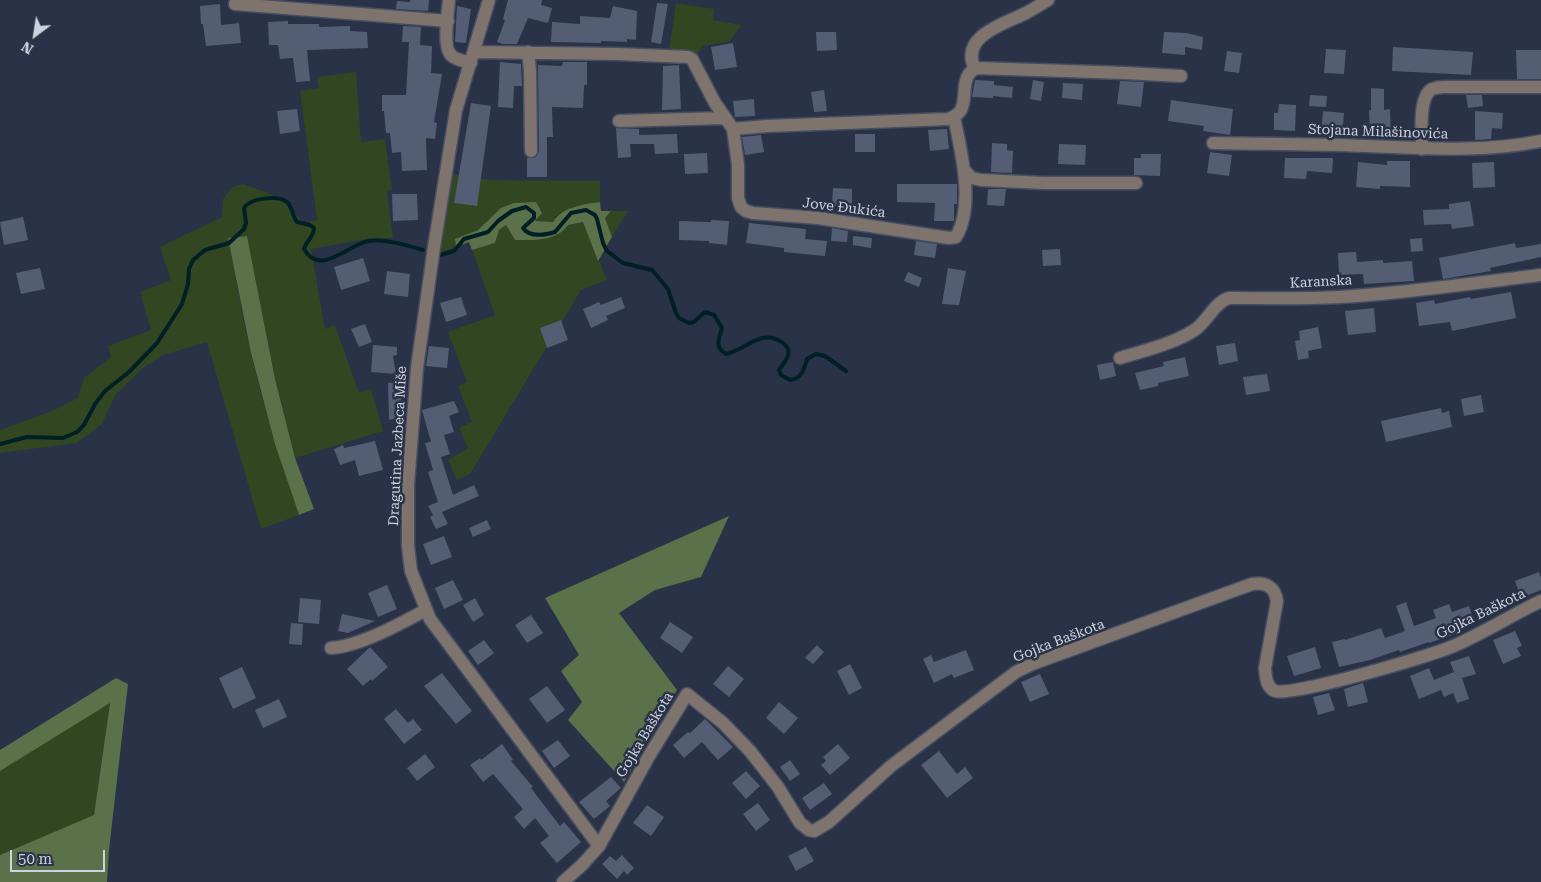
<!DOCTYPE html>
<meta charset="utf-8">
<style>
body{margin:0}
#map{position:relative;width:1541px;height:882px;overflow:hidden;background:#293246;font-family:"Roboto Serif",serif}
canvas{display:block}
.north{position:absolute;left:10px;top:10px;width:50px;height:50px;-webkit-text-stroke:4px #293246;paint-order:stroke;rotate:211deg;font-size:14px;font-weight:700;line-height:20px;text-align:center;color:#ccd2df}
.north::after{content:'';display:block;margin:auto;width:18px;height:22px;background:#ccd2df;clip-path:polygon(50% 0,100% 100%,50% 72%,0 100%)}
.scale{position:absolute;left:10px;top:850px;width:95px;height:22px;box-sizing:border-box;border:2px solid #ccd2df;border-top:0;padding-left:6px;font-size:15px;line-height:18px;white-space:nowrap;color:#ccd2df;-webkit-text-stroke:4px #293246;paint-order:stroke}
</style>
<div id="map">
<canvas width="1541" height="882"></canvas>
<div class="north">N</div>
<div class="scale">50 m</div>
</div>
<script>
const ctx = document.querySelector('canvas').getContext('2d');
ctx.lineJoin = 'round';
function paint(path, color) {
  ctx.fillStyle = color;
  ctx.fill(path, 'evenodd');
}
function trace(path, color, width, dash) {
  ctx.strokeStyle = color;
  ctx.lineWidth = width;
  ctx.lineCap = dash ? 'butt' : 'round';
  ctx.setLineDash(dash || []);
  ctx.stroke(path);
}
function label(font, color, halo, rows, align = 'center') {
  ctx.font = font + ' "Roboto Serif",serif';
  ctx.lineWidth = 5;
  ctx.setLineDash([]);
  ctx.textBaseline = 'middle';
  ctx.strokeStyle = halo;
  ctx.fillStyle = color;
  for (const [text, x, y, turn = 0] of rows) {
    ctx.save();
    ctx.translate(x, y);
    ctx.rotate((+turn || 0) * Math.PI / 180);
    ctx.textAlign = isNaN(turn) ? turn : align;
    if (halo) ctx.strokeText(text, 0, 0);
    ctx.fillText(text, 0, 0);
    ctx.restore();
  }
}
paint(new Path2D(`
 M676,3L714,9L713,20L741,25L730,41L703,46L696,56L669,51Z
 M356,72L361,142L385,139L392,190L387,191L393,238H372L311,249L325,329L335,325L359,393L371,389L383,431L295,458L275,379L247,236L228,238C236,277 242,316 251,354C264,409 281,462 299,515L261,529L207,342L163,355L143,368L116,394L102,424L77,443L0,453V430L52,411L78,398L84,378L111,357L108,346L151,330L140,292L171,280L160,247L222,217L223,199L232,187L243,184L268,193L288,203L302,223L317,220L300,91L319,88L317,77Z
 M451,174L493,180L600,181V202L556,216L553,222L490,218C481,230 469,234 455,239L456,247L438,253Z
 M611,211H628L612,237L605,218Z
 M583,222L607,280L581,290L470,474L457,480L448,460L468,448L459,428L472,422L458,386L467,382L448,332L495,315L472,250L495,243L499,230L506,225L515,240C533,240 556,242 568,225Z
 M110,702L94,815L0,855V771Z`), '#324621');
paint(new Path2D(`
 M536,202L542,213L535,221L553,222C562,207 585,204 600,202L601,211H611L605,218L612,237L598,261L583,222L568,225C556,242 534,240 515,240L506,225L499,230L495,243L472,250L469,242L456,247L455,239L478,230L501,208L514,203Z
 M247,236L275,379L295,458L314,509L299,515L275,444L251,353L228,238Z
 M729,516L701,577L655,590L619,613L677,690L624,782L568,720L582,702L561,671L579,655L545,598Z
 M116,678L128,684L109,850L107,882H0V855L94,815L110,703L0,771V750Z`), '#5a7149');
trace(new Path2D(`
 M440,255L454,251L464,239L488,232L498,221L512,211L526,207L534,213V218L523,228C530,238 545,235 555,232L571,213L586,210L595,215L597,219L603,243L607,251L623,263L652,270L668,289L676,313L679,318L689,323L694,322L705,312L714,315L722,328C719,339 714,347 726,354C746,350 762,327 783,343C795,352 785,361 779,370L781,375L790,380C802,379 804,369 807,359L816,354L825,356L846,371
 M0,444L27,437L63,438L77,432L84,425L95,404L105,391L129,372L157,343L182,304L188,284L189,269L193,260L205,250L229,243L244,229L246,223L244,208C250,198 280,194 288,203C292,208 293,217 297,222L310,225L314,228C314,237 306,241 304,249C320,278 350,243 369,241C387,239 406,245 423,250`), '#002026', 4);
paint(new Path2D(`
 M410,0H429L428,11L396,9L397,1L410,2Z
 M508,0H542L541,5L552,8L548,23L528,18L517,44H503L497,42L505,20L503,19Z
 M657,3L668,4L661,44L651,42Z
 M220,4L221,25L239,23L241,43L206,46L203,24H201L200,6Z
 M457,6L471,9L466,43L455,42Z
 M613,6L637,11L636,40L627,39V42L601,41V43L551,42L552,22L580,24V16L610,18Z
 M288,21V24H319V27L350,26V31L367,32L368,48L307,50L310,81L296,82L293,58L280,59L278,45H269L268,22Z
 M403,26L421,27L420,45L432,46L431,73L442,74L434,122L437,123L435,139L426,138L427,170L402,171L401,152L392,153L390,133H386L384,111H382V95H406L409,42H402Z
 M816,32H836L837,50L817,51Z
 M1164,32L1186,33L1203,37L1202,50L1185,47V55L1162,53Z
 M733,43L737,67L715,70L711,47Z
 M1393,47L1473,52L1471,75L1392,71Z
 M1326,49L1346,50L1344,74L1324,73Z
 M1516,50H1541V79H1517Z
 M1227,51L1242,53L1239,73L1224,71Z
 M500,62L521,64L522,86H514L513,108L498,107Z
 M563,62H587V85H584L583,108L552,107L553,137H547V177H527V158H535L539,151L538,65L562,66Z
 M679,65L681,109L662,110L663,66Z
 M975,80L994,81V85L1013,87L1012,98L993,96V98L972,97Z
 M1033,80L1044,82L1041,101L1030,99Z
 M1120,81L1144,82L1141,107L1117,104Z
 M1063,83L1083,84L1082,100L1062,98Z
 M1371,88L1384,89V110L1390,109L1391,138H1370L1369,110H1371Z
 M824,90L827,111L814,112L811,92Z
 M1310,95L1327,96L1326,107L1309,106Z
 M1466,95H1482L1483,106L1468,108Z
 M754,99L755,116L735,117L733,101Z
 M1171,100L1233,109L1230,135L1203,131L1204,126L1168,121Z
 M471,103L491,106L477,206L454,203Z
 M1279,104L1296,105L1295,131L1274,130V113H1278Z
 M297,109L300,131L280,134L277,111Z
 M1323,111L1344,113L1342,137L1321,135Z
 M1475,111L1503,113L1502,129L1492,128L1491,139L1475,140Z
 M616,128L639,129V135L677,134L678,153L655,154L654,144H630L631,157L618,158Z
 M947,129L949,149L930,151L928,130Z
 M855,134H875V152H855Z
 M761,135L764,152L745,155L742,137Z
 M992,143L1007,144V150L1013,151L1012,173L991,172Z
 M1059,144L1086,145L1085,165L1058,164Z
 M1210,152L1232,155L1229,176L1207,173Z
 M707,153L708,173L685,174L684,154Z
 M1141,154H1161L1160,176L1134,175V158H1141Z
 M1285,158H1333L1332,173L1307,171L1306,179L1284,178Z
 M1387,161H1410V187L1380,186V189L1356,187L1358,162L1387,165Z
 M1494,162L1495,187L1473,188L1472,163Z
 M897,184H957V204H954V221H934L935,203L897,202Z
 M833,188L852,189V207H832Z
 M988,189H1006L1004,206L987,205Z
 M392,194H417L418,220L393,221Z
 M1470,201L1474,226L1452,229L1451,224L1424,225L1423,210L1449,209V204Z
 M23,217L28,240L4,245L0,222Z
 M711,220L729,221L727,245L709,243V241L679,240V221L711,222Z
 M749,223L806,229L805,239L827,241L825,256L784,252V248L746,243Z
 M832,228L848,231L847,242L831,241Z
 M853,236L872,238L871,248L853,245Z
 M1422,238L1423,251L1411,252L1410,239Z
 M916,241L937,244L935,258L914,255Z
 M1515,243L1516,248L1541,244V257L1490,268L1491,271L1443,279L1439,258Z
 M1060,249L1061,265L1043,266L1042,250Z
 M1356,252L1357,262L1383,260V263L1412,261L1414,281L1364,284L1363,274L1339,275L1338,253Z
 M363,258L370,281L341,290L334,267Z
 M40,268L45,289L21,294L16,273Z
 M948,268L966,271L959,305L942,304Z
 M387,271L410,274L408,297L384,294Z
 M908,272L922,278L919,287L904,281Z
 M1511,292L1516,318L1452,331L1450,322L1419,326L1416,303L1434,300L1435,304L1470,297L1471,299Z
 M461,297L467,315L446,322L440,303Z
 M621,297L625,308L606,316L608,320L591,328L583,309L599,302L601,305Z
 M1374,308L1376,332L1348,335L1345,311Z
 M561,320L568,340L547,348L540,328Z
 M365,324L372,342L359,347L351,329Z
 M1318,327L1322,348L1308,351L1309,358L1298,360L1295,341L1300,340L1299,331Z
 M1235,343L1238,361L1219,365L1216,346Z
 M373,345L397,347V355L393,356L396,374L371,372Z
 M429,346L449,348L447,368L426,366Z
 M1185,357L1189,376L1158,383V386L1140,390L1135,373L1164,366L1163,362Z
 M1113,362L1116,376L1100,380L1097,365Z
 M1267,374L1270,391L1246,395L1243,377Z
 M398,382L404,417L389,420L388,383Z
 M1481,395L1484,412L1464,416L1461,399Z
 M454,401L459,412L449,416L454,432L444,435L450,454L441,457L453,495L474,485L479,496L442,512L448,524L436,529L430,517L433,515L428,506L438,502L428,472L433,470L425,443L431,442L422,410Z
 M1441,408L1442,413L1449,411L1452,427L1386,442L1381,421Z
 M375,441L383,470L359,476L355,460L340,465L334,449L343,445L344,448Z
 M487,520L491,529L473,537L469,528Z
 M444,536L452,557L431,565L423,544Z
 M1539,572L1541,578V590L1521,598L1515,581Z
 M453,580L463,600L444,609L435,588Z
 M387,585L397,609L378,617L368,593Z
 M300,598L321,600L319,624L298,622Z
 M475,598L484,615L473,622L463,605Z
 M1406,602L1414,626L1436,618L1433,610L1449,604L1452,612L1469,606L1474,622L1459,627L1461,632L1429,643V642L1400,652L1399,650L1370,660L1339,667L1332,642L1345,639V640L1381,628L1385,638L1405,631L1396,606Z
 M342,614L375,621L348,633L338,631Z
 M531,615L543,633L527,643L515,625Z
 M670,622L693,637L682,653L660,638Z
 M291,623L303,624L302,645L289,644Z
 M1515,631L1522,646L1517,648L1521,656L1503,664L1493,640Z
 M484,640L494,653L478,665L468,651Z
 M817,645L824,652L813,664L805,658Z
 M370,647L388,667L372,681L371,679L363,686L347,669Z
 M1315,647L1321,668L1294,676L1287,656Z
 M966,650L974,670L954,678L952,674L934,683L923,659L931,655L934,662Z
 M1469,656L1476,674L1462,678L1469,699L1457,703L1453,693L1444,697L1441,690L1419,699L1410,676L1429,668L1434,680L1454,672L1450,662Z
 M850,664L862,688L849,695L837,671Z
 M728,666L744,679L729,697L713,684Z
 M242,667L256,698L233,709L219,678Z
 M442,673L472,711L456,724L424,686Z
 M1040,674L1049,694L1030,702L1021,682Z
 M1363,683L1368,702L1348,707L1344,689Z
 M547,686L565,710L547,723L529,699Z
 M1329,693L1335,710L1318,715L1313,697Z
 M279,699L287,717L263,728L255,710Z
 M779,702L798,718L784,734L766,718Z
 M396,709L408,723L413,719L422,730L404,744L384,719Z
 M705,719L733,747L718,760L702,742L684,758L673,745L688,732L690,733Z
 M558,740L570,756L554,768L542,751Z
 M502,744L513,760L511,761L533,787L531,788L560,826L564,822L581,842L557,863L540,843L549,836L535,818L524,829L514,817L523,809L493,774L483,782L470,765L480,758L481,760Z
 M838,744L850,758L830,775L821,765L826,761L823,757Z
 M939,751L957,774L965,767L973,778L947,798L921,765Z
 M425,754L435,767L417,781L407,768Z
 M790,760L800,774L790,781L780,767Z
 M746,771L760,786L746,799L732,783Z
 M611,777L621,788L606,801L610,806L594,819L579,802Z
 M824,783L832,794L810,810L802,798Z
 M758,803L770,820L756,831L743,814Z
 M647,805L664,817L651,836L633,823Z
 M806,847L814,861L796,871L788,856Z
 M622,855L634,868L627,875L624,871L617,879L602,864L610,856L616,861Z`), '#535d74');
const minor = new Path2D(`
 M449,0C448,12 442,49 452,56C456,60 465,61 471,63
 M489,0L456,110L434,247L417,368L408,485V546L411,571L430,619L599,846
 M235,4L448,21
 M474,52L618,54L688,57L692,59L715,103L733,129L738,165V198L741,207L746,211L753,213L818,218L949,238L956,237C975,205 961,151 954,117
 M528,52L530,71L531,151
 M975,69C959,37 1003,24 1024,14C1032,10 1040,5 1048,0
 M619,121L724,118
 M733,129L767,126L948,119C953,117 958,115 961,110C968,97 959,75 977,68L1125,73L1181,76
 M1213,143C1264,144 1315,144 1366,146C1425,148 1483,153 1541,141
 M1422,149C1422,134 1418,97 1432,89C1435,88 1441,87 1444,87H1541
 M965,171L972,178L981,180L1044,183H1136
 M1120,358C1143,351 1176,343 1196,329C1208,320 1215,302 1229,298C1266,298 1303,299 1340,297C1407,293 1474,283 1541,275
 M331,648C360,646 400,624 426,610
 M563,882L582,865L599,846L649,756L687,694L723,723L750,751L778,787L800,823L809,830L814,831L829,822L891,766L1016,672L1032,664L1252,584C1266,582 1275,587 1277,601L1265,668C1266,677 1266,687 1275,691C1291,697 1435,655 1456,645C1485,632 1512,615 1541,601`);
trace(minor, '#464f62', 15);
trace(minor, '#7f736d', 12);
label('14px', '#ccd2df', '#293246', [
 ["Stojana Milašinovića",1378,132,2],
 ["Jove Đukića",844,208,7],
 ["Karanska",1321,282,-3],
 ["Dragutina Jazbeca Miše",398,446,-87],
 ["Gojka Baškota",1481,614,-26],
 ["Gojka Baškota",1059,641,-21],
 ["Gojka Baškota",645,735,-59]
]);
</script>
